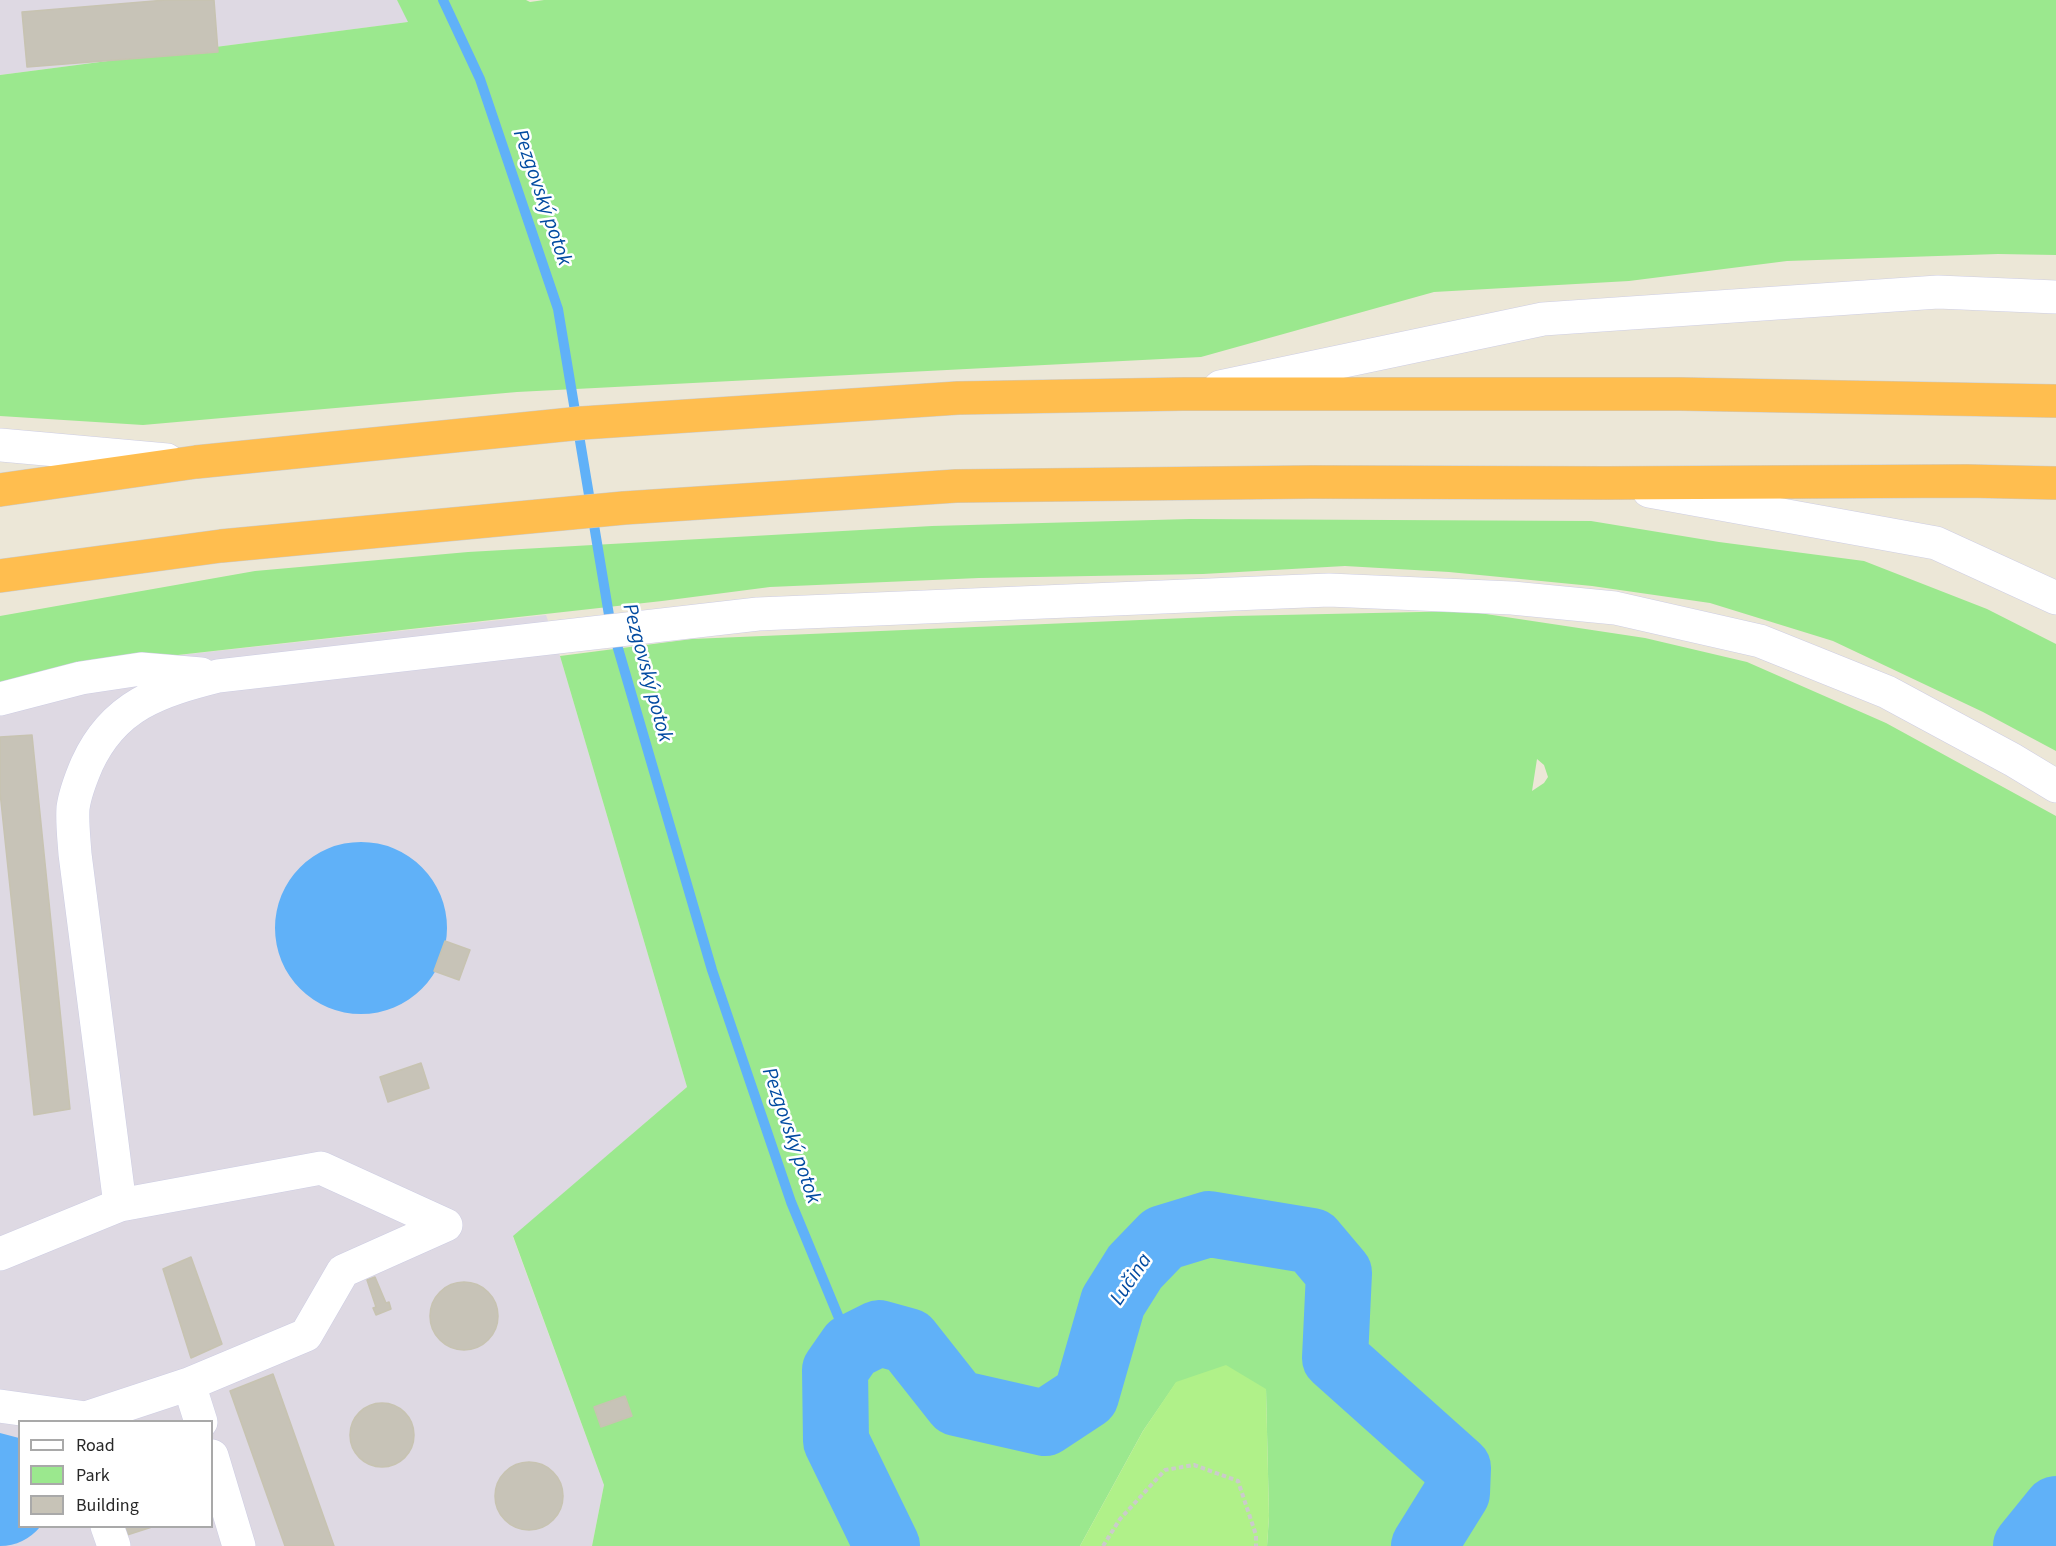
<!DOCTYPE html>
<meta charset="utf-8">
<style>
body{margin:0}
#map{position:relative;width:2056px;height:1546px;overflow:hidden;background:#ece7d7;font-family:"Source Sans 3",sans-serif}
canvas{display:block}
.legend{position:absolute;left:18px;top:1420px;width:195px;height:108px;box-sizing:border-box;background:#fff;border:2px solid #a9a9a9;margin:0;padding:8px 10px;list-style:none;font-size:18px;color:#282828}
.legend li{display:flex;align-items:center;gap:12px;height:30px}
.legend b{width:30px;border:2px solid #a9a9a9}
</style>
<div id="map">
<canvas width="2056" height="1546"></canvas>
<ul class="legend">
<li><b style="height:8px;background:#fff"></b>Road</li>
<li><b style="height:16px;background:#9be88e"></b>Park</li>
<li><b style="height:16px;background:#c7c3b7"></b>Building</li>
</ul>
</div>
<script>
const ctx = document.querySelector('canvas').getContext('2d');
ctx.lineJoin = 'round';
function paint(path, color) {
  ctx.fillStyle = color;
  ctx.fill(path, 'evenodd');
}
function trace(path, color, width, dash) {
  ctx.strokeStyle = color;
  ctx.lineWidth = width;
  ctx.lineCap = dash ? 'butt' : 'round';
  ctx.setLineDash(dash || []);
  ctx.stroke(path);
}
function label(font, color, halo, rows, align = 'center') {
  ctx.font = font + ' "Source Sans 3",sans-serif';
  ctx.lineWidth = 5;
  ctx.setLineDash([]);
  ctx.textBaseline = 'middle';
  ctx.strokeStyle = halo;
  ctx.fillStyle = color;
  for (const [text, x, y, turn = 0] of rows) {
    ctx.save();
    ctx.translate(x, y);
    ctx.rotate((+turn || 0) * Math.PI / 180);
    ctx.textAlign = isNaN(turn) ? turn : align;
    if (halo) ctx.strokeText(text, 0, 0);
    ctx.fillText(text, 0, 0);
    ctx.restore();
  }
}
paint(new Path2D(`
 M0,0H397L409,22L0,75Z
 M546,615L560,656L687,1087L513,1237L604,1485L592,1546H0V684L70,667ZM20,1422H212V1526H20Z`), '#ded9e3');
paint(new Path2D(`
 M397,0H526L530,2L544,0H2056V255L1998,254L1787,261L1629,281L1434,292L1201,357L517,392L143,425L0,416V75L408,22Z
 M1190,519L1591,521L1719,542L1864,561L1987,609L2056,644V751L1983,712L1833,641L1710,603L1592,586L1449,572L1345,566L1203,574L979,578L770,587L662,601L70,667L0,684V616L255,571L468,552L932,526Z
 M1466,611L1645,638L1747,662L1886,723L2056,816V1546H1267L1269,1516L1266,1390L1176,1383L1143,1431L1080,1546H592L604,1485L513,1236L687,1087L560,656L692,639L1234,616ZM1537,759L1544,765L1548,777L1544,783L1532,791Z`), '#9be88e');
paint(new Path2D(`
 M1226,1365L1266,1389L1269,1516L1267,1546H1080L1143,1431L1176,1382Z`), '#b0f189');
paint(new Path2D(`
 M275 928a86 86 0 1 1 172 0a86 86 0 1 1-172 0Z
 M0,1433L19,1438L20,1526L40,1527C30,1539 16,1546 0,1546Z`), '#60b1f8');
trace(new Path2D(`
 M443,0L480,79L558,309L610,621L712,970L791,1202L851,1347`), '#60b1f8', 10);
trace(new Path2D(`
 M887,1546L836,1441L835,1370L851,1347L879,1333L908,1341L957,1403L1045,1423L1086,1396L1113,1302L1135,1267L1163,1238L1209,1224L1312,1241L1339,1273L1335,1358L1458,1468L1457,1493L1424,1546
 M2026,1546L2056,1509`), '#60b1f8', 66);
const building = new Path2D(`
 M166,0H214L218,52L27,67L22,12Z
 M32,735L70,1109L34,1115L0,792V737Z
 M445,941L470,950L459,980L434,971Z
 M421,1063L429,1088L388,1102L380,1077Z
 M191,1257L222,1344L191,1358L163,1269Z
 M375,1277L386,1303L389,1302L391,1309L376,1315L373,1308L376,1307L367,1280Z
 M430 1316a34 34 0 1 1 68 0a34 34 0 1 1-68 0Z
 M273,1374L334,1546H285L230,1391Z
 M625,1396L632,1416L601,1427L594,1407Z
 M350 1435a32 32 0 1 1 64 0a32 32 0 1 1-64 0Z
 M495 1496a34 34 0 1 1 68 0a34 34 0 1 1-68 0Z
 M121,1526H155L124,1536Z`);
paint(building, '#c7c3b7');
trace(building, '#c7c3b1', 1.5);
const minor = new Path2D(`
 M1220,387L1543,319L1938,292L2056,297
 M0,445L167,460
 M1649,491L1936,543L2056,598
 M0,699L81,678L141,669L201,674
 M120,1205L321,1168L446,1225L343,1271L306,1335L189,1384
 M0,1254L120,1205L75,854C74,839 72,823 73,808C75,793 81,778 87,764C114,705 159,691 218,676L758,614L1329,590L1512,598L1615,608L1760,641L1887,692L2013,760L2056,786
 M0,1406L86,1418L85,1422
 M86,1418L189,1384L201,1422
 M212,1456L239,1546
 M107,1526L114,1546`);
const highway = new Path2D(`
 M0,490L196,462L582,423L958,398L1183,394H1680L2056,401
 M0,576L221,546L624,508L956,486L1311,482L1606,483L1967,481L2056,483`);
trace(minor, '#cdcde3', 34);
trace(highway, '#cbcbcb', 34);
trace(new Path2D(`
 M1103,1546L1120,1519L1165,1470L1194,1465L1238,1481L1256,1535V1546`), '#cbcbcb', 4, [4.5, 3]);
trace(minor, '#fff', 33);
trace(highway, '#ffbe4f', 33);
label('italic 21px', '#024ba1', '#fff', [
 ["Pezgovský potok",541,198,71],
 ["Pezgovský potok",646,673,75],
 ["Pezgovský potok",790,1136,71],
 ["Lučina",1132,1280,-56]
]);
</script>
